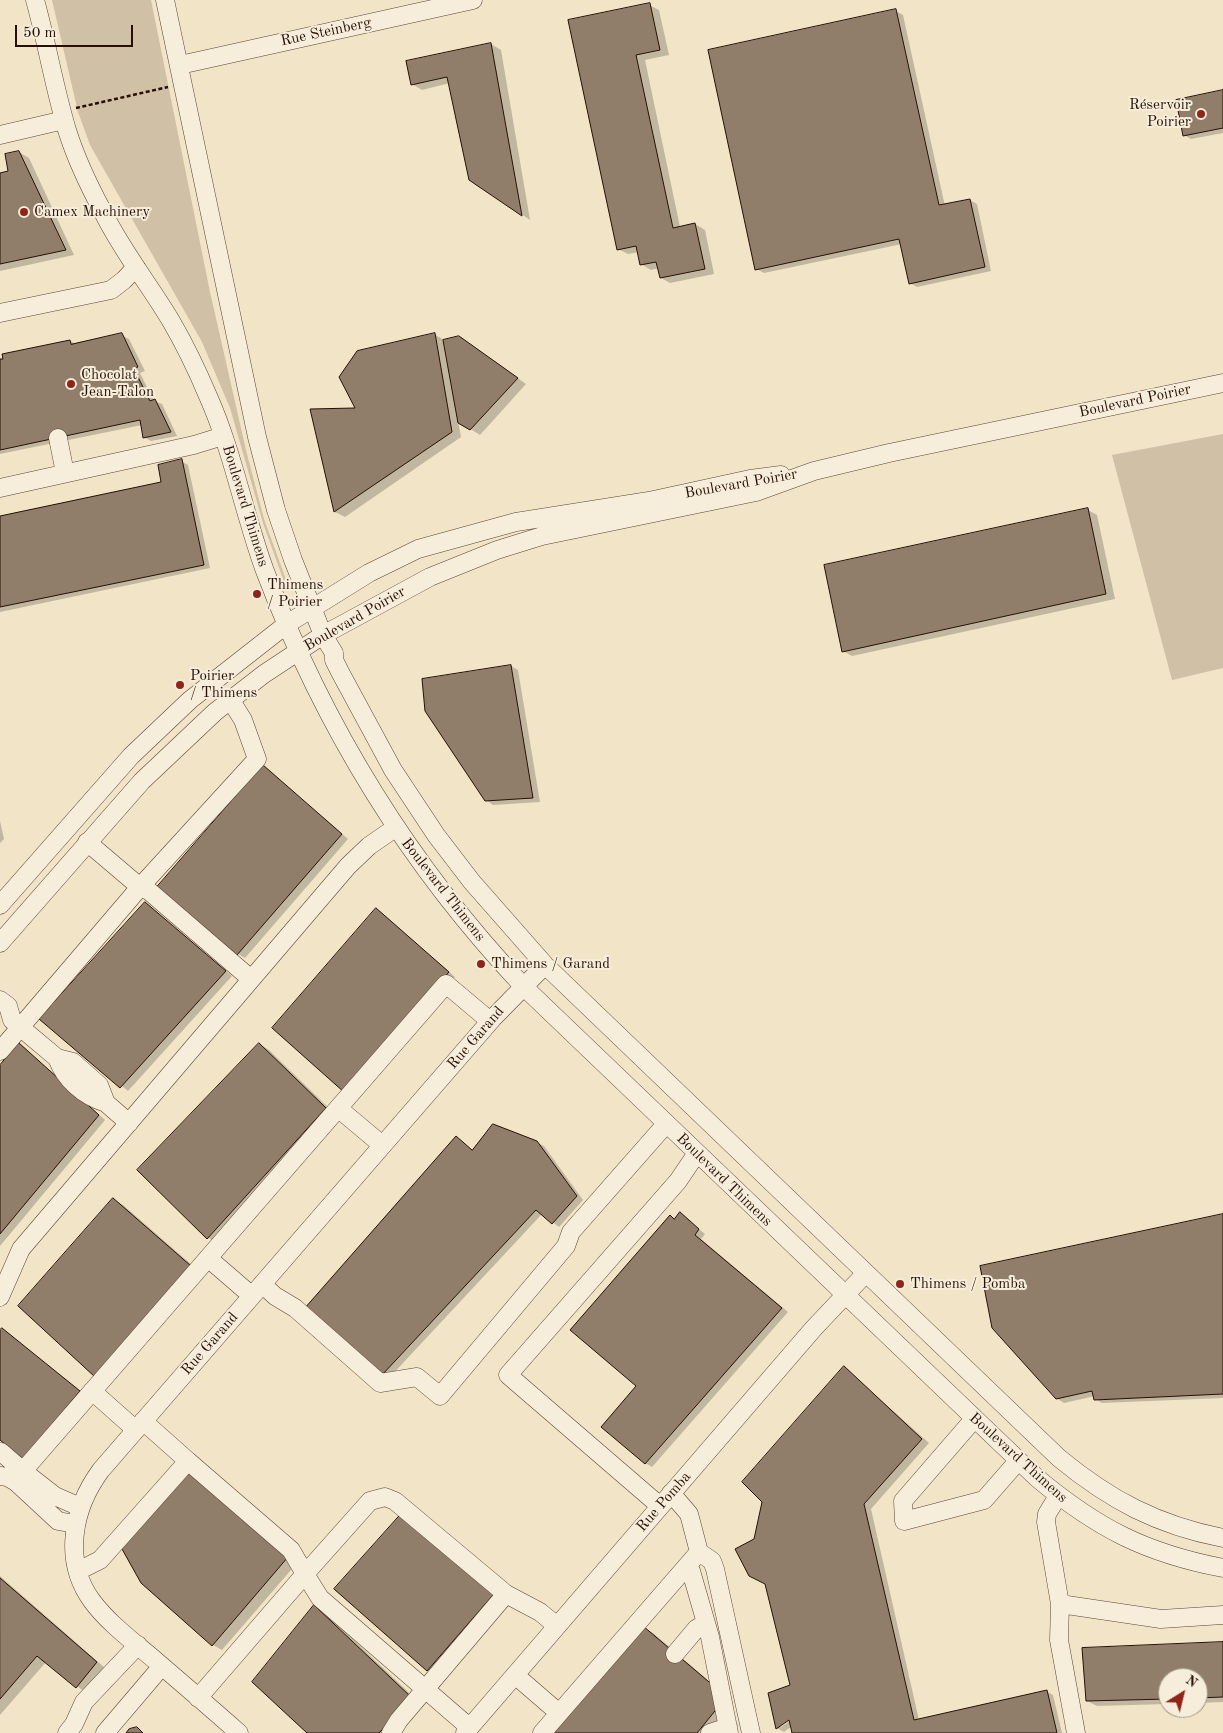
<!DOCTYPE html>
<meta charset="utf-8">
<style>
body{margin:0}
#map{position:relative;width:1223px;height:1733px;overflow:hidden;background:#f2e4c7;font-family:"Old Standard TT",serif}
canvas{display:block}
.north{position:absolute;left:1158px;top:1668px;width:50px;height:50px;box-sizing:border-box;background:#f7eddb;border:1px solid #a39586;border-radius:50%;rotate:36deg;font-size:14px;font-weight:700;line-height:20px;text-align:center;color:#261006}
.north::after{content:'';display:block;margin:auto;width:18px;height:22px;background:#8f2418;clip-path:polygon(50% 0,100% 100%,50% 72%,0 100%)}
.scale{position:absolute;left:15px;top:25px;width:118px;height:22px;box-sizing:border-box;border:2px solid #261006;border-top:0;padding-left:6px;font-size:15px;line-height:18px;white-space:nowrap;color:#261006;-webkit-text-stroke:4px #f7eddb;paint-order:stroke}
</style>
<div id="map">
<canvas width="1223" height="1733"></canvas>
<div class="north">N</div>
<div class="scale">50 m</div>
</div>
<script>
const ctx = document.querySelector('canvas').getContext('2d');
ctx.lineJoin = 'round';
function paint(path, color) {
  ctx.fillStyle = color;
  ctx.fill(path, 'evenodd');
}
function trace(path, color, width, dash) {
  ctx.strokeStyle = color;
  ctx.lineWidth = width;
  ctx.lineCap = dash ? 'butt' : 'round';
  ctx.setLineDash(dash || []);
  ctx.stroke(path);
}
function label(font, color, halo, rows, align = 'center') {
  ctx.font = font + ' "Old Standard TT",serif';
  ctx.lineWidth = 4;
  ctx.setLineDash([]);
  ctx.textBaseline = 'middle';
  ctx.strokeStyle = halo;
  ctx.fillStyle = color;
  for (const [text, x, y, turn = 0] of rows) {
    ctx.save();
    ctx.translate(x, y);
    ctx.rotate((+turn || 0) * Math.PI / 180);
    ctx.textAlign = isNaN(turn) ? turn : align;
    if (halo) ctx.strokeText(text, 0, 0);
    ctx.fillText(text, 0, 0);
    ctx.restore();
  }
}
paint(new Path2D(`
 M52,0H151L210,292L246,450L264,519L289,588L287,590L263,523L230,408L202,342L90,145L78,112Z
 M1223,434V668L1172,680L1112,455Z`), '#cfc0a6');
paint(new Path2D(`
 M649,5L659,10L669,55L645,60L680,227L695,224L705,230L714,274L670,283L661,278L659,268L651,270L641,264L639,252L628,254L618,249L570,21Z
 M896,11L903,15L945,206L970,200L977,204L991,271L917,287L910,283L902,244L764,273L757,269Z
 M491,44L501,50L530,220L470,179L450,83L422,90L412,84Z
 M1223,91V133L1191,139L1184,135Z
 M19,152L29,158L74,255L0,271V174L10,172Z
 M434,334L444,340L469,343L526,384L480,435L458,421L461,437L345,517L335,512L312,410L357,409Z
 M121,335L129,339L145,371L140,373L154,401L162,404L177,436L151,441L144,437L142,425L0,454V360L70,341L76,344Z
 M181,461L188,465L210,568L0,612V517L163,483Z
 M1088,510L1097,515L1115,599L852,656L843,651Z
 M511,666L518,670L540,802L493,805L486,800Z
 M263,767L348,839L245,958L238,954Z
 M0,821L4,839L0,843Z
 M145,904L232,976L128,1091L41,1019Z
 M377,909L455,977L352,1096Z
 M19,1044L105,1120L0,1246V1067Z
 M259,1044L269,1050L335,1114L218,1243L208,1238L139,1170Z
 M457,1138L473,1151L536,1142L544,1146L583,1200L559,1227L542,1214L389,1378L382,1374Z
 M113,1199L123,1205L200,1272L96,1376Z
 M680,1214L705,1234L701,1239L788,1312L652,1467L645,1463L638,1386L671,1216L675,1219Z
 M1223,1215V1398L1102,1403L1095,1399V1396L1064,1403L1056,1398Z
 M2,1329L89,1398L34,1464L0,1438V1332Z
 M845,1368L929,1443L871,1509L919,1720L1046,1691L1053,1695L1062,1733H794L792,1726L784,1732L777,1728L792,1686L755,1540ZM794,1715L795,1717L781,1727V1724Z
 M188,1471L297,1563L222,1650L213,1645L142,1583Z
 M402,1514L503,1601L437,1675L428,1670Z
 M0,1576L105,1668L86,1693L46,1662L0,1715Z
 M314,1607L324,1612L421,1704L394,1733H309Z
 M643,1628L653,1633L724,1694L729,1712L710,1733H553Z
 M1223,1643V1702L1198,1703V1678H1168V1704L1097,1706L1087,1701Z`), '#0003');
const building = new Path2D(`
 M650,3L660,50L636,55L673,228L695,223L705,269L660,278L656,262L640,265L636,246L617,250L568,20Z
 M896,9L939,205L970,199L985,267L909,284L899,239L755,270L708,50Z
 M491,43L522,216L469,180L447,77L411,85L406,61Z
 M1223,90V128L1183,136L1176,100Z
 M19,151L66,250L0,264V173L8,171L5,154Z
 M122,333L138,367L134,369L150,401L155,399L171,432L143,438L140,420L0,450V359H3L2,354L70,340L71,344Z
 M435,333L452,432L334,512L310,409L355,408L339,377L357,351Z
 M459,336L518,378L470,430L458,423L443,340Z
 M182,459L204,565L0,607V516L161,482L158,465Z
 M1088,508L1106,594L842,652L824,565Z
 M511,665L533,798L485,801L425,711L422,679Z
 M263,765L342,834L237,955L157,887Z
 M145,902L226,971L120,1088L39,1019Z
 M376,908L449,972L345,1093L272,1028Z
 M19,1043L99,1115L0,1234V1065Z
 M259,1043L326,1108L207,1239L137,1170Z
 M493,1124L537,1141L577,1196L552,1224L536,1210L382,1375L304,1309L456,1136L472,1150Z
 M113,1198L191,1266L95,1377L18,1306Z
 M680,1212L699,1229L695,1235L782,1308L645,1464L601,1427L636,1386L570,1330L670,1215L674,1219Z
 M1223,1214V1394L1094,1400L1092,1391L1056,1399L992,1328L980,1266Z
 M2,1328L80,1391L23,1459L0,1440V1330Z
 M844,1366L922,1439L864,1504L914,1720L1047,1690L1057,1733H792L789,1720L776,1729L768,1693L790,1685L765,1584L749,1576L735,1549L754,1539L762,1502L742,1482Z
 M188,1469L288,1557L212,1646L141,1583L122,1549Z
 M402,1513L494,1594L427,1671L334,1589Z
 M0,1578L97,1662L76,1688L37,1656L0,1699Z
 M314,1605L412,1698L379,1733H307L252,1682Z
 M643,1626L715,1687L719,1706L697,1733H552Z
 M1223,1642V1697L1198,1698V1678H1168V1699L1086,1701L1082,1648Z
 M137,1727L143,1733H126L129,1729Z`);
paint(building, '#907e6a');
trace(building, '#261006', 1);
const minor = new Path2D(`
 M35,0C47,43 54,87 67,130C76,159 89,186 103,212C122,251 149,284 171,321C185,345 197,370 208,396C233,452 244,514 265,571C324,727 409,865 523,986L1037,1478C1097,1528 1145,1553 1223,1568
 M165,0L257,437L276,510L293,560L323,635L334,653V660L340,672L393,770L436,835L472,882L545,965L1059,1458C1110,1500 1157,1525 1223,1538
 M180,65L473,0
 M0,135L64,120
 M0,313L111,290L124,280L136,267
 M58,438L65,473
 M0,488L194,445L223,436
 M87,842L140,887L149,891L251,979
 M0,905L131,756L190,700L287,624L369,573L418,549L516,522L649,501L750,479L781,475
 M0,943L142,781L215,712L264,674L323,635L430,577L497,550L542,536L756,492L814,471L889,453L1223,383
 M0,1000L8,1006L12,1020L20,1027L57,1058L73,1062L99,1085L106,1103C84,1096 65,1080 57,1058
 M0,1051L140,887L257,759L243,720L230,699
 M106,1103L129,1123
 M338,1108L382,1145
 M208,1258L252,1296
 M262,1284L275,1296L295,1308L380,1383L417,1377L440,1396L566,1246L571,1232L666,1124
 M0,1297L21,1249L348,866L369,846L395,828
 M92,1391L136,1430
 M974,1419L903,1501L904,1521L984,1500L1018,1461
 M1,1452L23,1471
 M188,1461L291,1550L305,1574L198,1698
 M0,1476L7,1477L16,1482L58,1521L75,1524
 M1058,1496L1047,1514L1046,1522L1060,1604L1161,1619L1223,1615
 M660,1506L508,1375L678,1181L697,1153
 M80,1507L55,1496L23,1471L446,984L490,1021
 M699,1552L712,1561L715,1569L751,1733
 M687,1566L691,1571L710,1637L729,1733
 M78,1571L100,1560L188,1461L143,1421
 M1060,1604L1059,1640L1076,1733
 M675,1654L696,1629L706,1623
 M515,1675L559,1713
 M469,1727L320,1598L305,1574L370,1501L385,1497L395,1501L506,1594
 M67,1733L74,1724L84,1702L138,1645
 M105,1733L162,1666
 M239,1733C212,1709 184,1685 156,1661C134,1642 109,1624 92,1601C62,1560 73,1508 101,1470L493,1018L545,965
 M391,1733L399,1720L506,1594L540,1612L557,1626
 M465,1733L814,1328L866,1273
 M542,1733L699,1552L689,1514L671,1493
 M710,1733L728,1727`);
trace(minor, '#594536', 19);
trace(new Path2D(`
 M76,108L168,87`), '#261006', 2.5, [4, 2.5]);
trace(minor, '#f7eddb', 18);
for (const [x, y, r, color] of [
 [1201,114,5,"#8f2418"],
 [24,212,5,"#8f2418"],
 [71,384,5,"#8f2418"],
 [257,594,5,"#8f2418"],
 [180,685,5,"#8f2418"],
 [481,964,5,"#8f2418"],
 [900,1284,5,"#8f2418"]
]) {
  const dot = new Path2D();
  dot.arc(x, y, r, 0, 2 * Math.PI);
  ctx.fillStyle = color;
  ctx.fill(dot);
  trace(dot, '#f7eddb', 2);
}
label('15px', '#261006', '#f7eddb', [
 ["Rue Steinberg",326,32,-12],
 ["Boulevard Poirier",1135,401,-12],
 ["Boulevard Poirier",741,484,-10],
 ["Boulevard Thimens",245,506,73],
 ["Boulevard Poirier",355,619,-30],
 ["Boulevard Thimens",443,890,52],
 ["Rue Garand",476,1038,-49],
 ["Boulevard Thimens",724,1180,44],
 ["Rue Garand",210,1344,-49],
 ["Boulevard Thimens",1018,1458,42],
 ["Rue Pomba",664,1502,-49]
]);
label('15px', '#261006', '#f7eddb', [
 ["Réservoir",1191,105,"right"],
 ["Poirier",1191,122,"right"],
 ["Camex Machinery",34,212],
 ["Chocolat",81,375],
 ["Jean-Talon",81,392],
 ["Thimens",267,585],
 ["/ Poirier",267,602],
 ["Poirier",190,676],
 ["/ Thimens",190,693],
 ["Thimens / Garand",491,964],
 ["Thimens / Pomba",910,1284]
], 'left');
</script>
